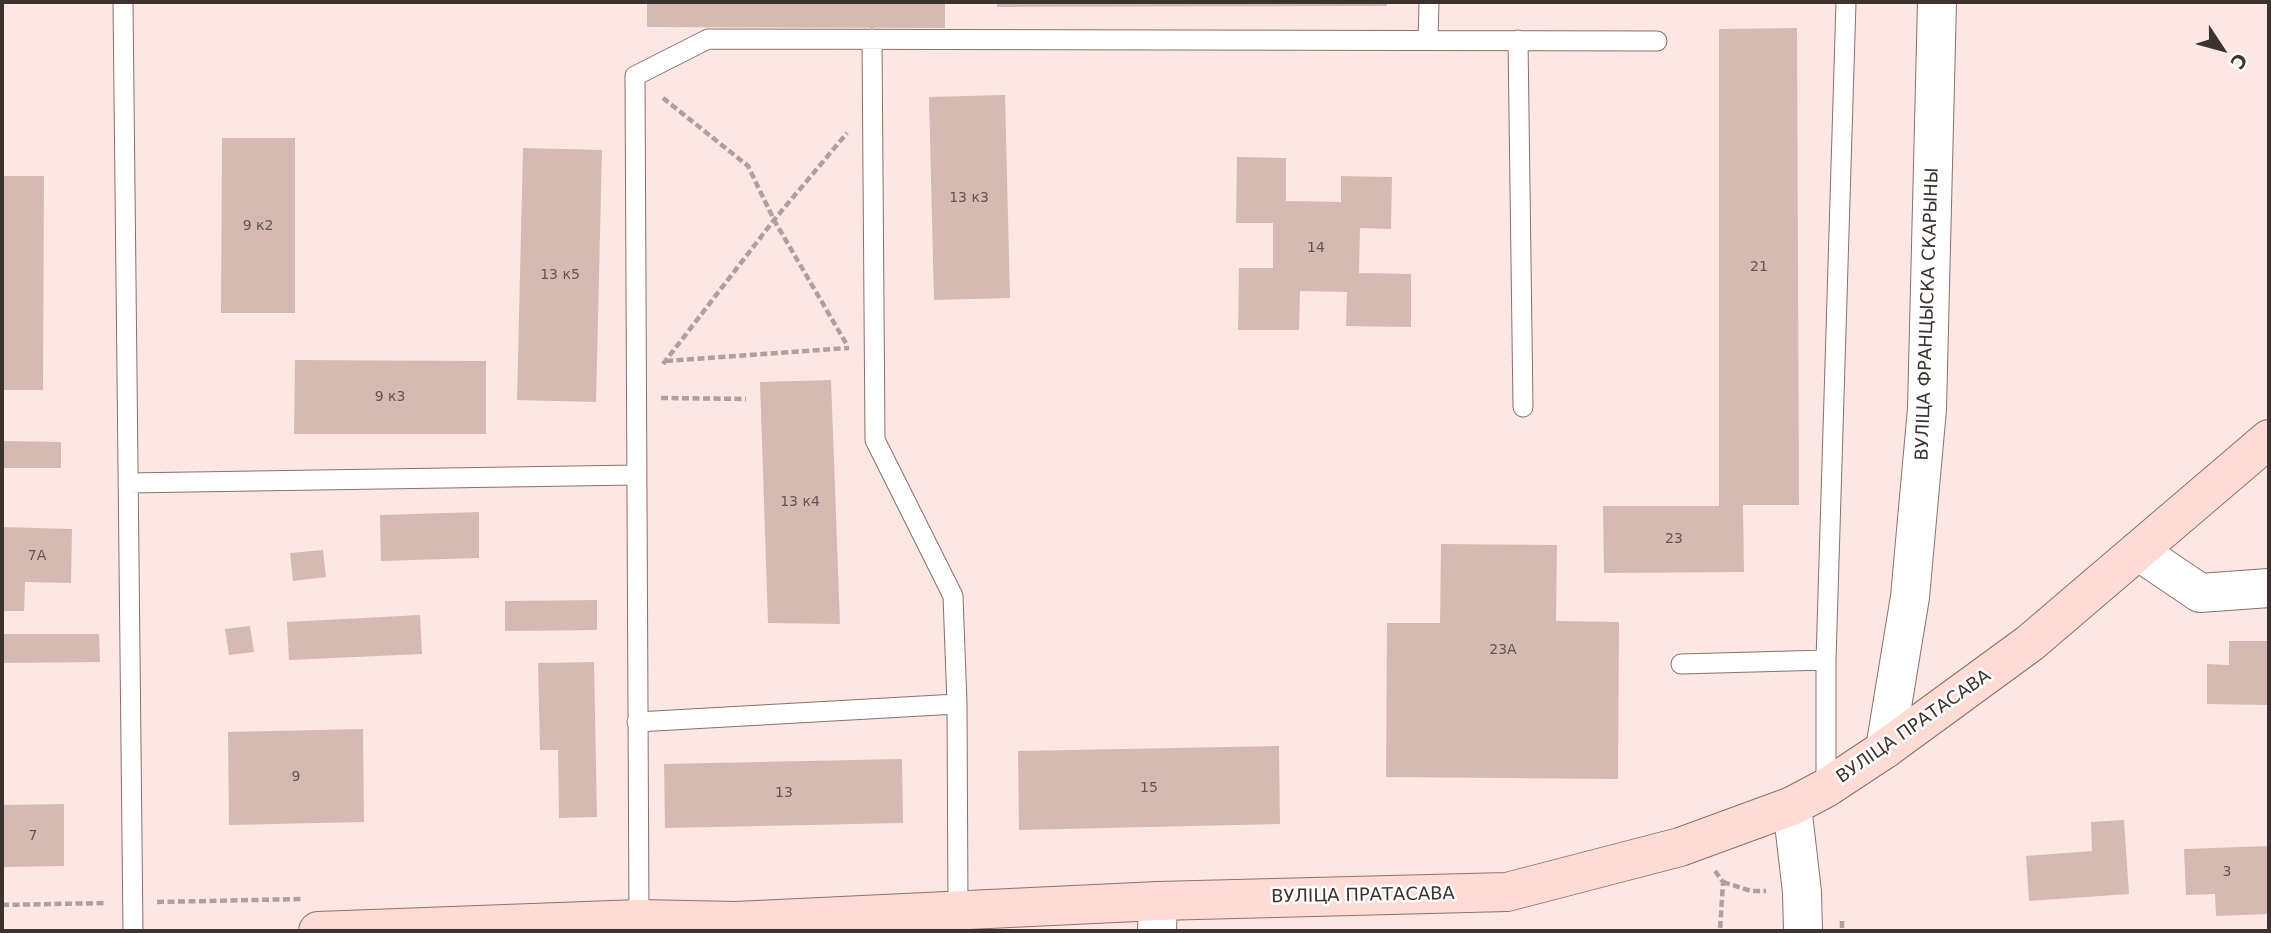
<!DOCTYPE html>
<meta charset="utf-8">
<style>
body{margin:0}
#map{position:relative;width:2271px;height:933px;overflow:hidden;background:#fde7e2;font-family:"DejaVu Sans",sans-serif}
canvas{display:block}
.frame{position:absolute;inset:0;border:4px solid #3c322f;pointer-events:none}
.north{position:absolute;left:2187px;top:14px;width:70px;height:70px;-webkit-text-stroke:5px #fff;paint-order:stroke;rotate:126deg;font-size:19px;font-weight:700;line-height:28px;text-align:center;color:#3c322f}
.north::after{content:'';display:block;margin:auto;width:24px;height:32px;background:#3c322f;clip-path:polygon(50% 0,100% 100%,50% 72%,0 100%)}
</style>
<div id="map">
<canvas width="2271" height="933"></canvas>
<div class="frame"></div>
<div class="north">С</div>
</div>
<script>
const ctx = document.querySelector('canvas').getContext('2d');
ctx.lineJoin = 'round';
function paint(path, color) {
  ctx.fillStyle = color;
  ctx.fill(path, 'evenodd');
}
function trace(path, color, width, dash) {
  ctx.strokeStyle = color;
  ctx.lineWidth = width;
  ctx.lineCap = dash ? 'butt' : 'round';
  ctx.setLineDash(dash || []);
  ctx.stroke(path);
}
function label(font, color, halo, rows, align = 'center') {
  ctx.font = font + ' "DejaVu Sans",sans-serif';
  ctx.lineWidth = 5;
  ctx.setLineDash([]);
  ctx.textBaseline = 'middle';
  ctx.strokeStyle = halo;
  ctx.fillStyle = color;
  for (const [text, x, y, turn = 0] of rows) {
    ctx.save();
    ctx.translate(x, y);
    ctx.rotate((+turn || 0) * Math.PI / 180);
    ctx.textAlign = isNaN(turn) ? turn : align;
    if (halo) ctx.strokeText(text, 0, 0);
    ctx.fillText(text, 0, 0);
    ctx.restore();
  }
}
paint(new Path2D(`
 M647,2H945V28L647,27Z
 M997,2H1387V6L997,7Z
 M1797,28L1799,505H1743L1744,572L1604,573L1603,506H1719V29Z
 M1005,95L1010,298L934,300L929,97Z
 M222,138H295V313H221Z
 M523,148L602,150L596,402L517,400Z
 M1237,157L1286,158V201L1341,202V176L1392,177L1391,229L1360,228L1359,273L1411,274V327L1346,326L1347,292L1300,291L1299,330H1238L1239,268H1273V223H1236Z
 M2,176H44L43,390H2Z
 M295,360L486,361V434H294Z
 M831,380L840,624L768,623L760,382Z
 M4,441L61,442V468H4Z
 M479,512V558L381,561L380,515Z
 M2,527L72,529L71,583L25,582L24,611H2Z
 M1441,544L1557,545L1556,621L1619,622L1618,779L1386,777L1387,623H1440Z
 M323,550L326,577L293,581L290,553Z
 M597,600V630L505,631V601Z
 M420,615L422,654L289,660L287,622Z
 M250,626L254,652L229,655L225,629Z
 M2,634H99L100,662L2,663Z
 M2229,641H2269V705L2207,704V664L2229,665Z
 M594,662L597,817L559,818L558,750H540L538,663Z
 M363,729L364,822L229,825L228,732Z
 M1279,746L1280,824L1019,830L1018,751Z
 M902,759L903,823L665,828L664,764Z
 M64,804V866L2,867V805Z
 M2124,820L2129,894L2029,901L2026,856L2092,851L2091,822Z
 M2269,846V914L2216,916L2215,894L2186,895L2184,849Z`), '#d5bab4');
const service = new Path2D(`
 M123,2L133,931
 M872,39L875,440L953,596L957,704L958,910
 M1428,40L1429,2
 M1518,40L1523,407
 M128,483L636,475
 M1681,664L1826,660
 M637,722L957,704
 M1826,788V660L1846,2
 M639,919L635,76L708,39L1657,41`);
const minor = new Path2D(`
 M2138,551L2200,593L2269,588
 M1885,749L1910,597L1927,409L1937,2
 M1792,806L1802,892L1803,931
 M1157,931L1158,901`);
const secondary = new Path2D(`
 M318,931L639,919L736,921L1158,901L1507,892L1680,847L1792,806L1826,788L1885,749L2030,643L2269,439`);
trace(service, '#8a716c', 21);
trace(minor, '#8a716c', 40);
trace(secondary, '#8a716c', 40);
trace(new Path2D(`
 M663,98L748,166L774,220L847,345
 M666,361L849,348
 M663,364L774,220L847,133
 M661,398L746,399
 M1715,871L1723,882L1720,931
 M1723,882L1751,891H1766
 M157,902L302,899
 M2,905L106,903
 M1842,921V931`), '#b09f9b', 4.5, [7, 3.5]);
trace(service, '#fff', 19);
trace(minor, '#fff', 38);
trace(secondary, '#fedcd5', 38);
label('14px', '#625450', null, [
 ["13 к3",969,198],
 ["9 к2",258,226],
 ["14",1316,248],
 ["21",1759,267],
 ["13 к5",560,275],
 ["9 к3",390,397],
 ["13 к4",800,502],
 ["23",1674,539],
 ["7А",37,556],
 ["23А",1503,650],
 ["9",296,777],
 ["15",1149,788],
 ["13",784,793],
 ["7",33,836],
 ["3",2227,872]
]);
label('18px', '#3c322f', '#fff', [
 ["ВУЛІЦА ФРАНЦЫСКА СКАРЫНЫ",1928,314,-88],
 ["ВУЛІЦА ПРАТАСАВА",1914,727,-35],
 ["ВУЛІЦА ПРАТАСАВА",1363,896,-1]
]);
</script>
